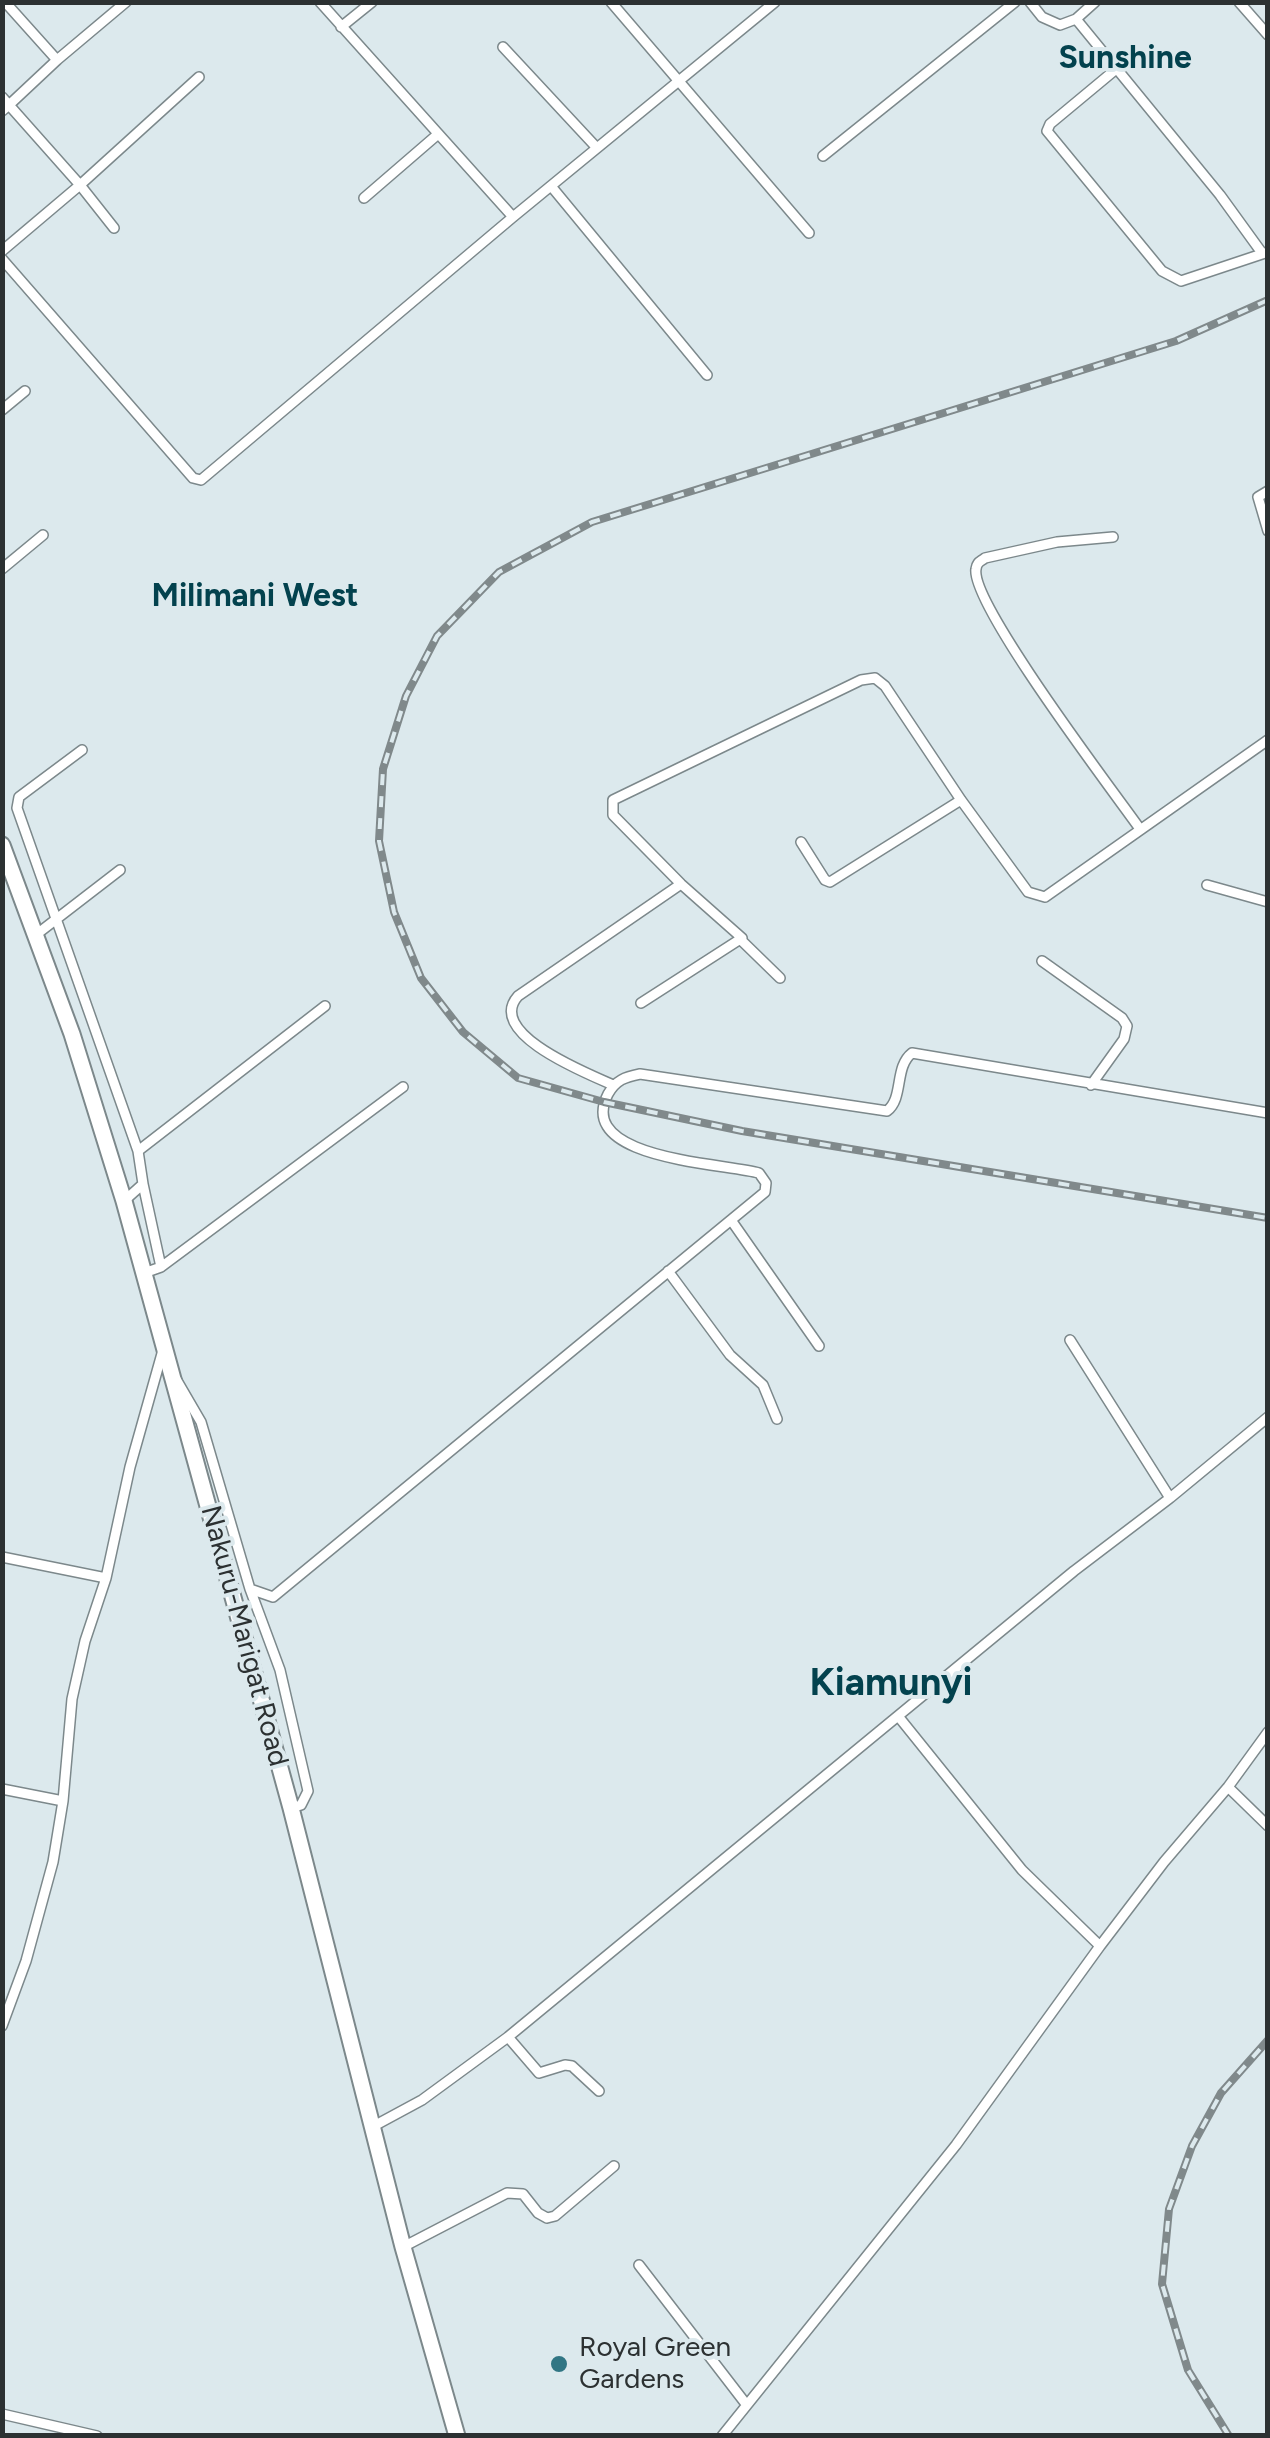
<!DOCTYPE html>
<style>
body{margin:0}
#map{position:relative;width:1270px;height:2438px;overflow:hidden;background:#dce9ed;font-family:Figtree,sans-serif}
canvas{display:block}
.frame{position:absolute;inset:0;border:5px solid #2c3132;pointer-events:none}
</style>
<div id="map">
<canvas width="1270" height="2438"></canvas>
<div class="frame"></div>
</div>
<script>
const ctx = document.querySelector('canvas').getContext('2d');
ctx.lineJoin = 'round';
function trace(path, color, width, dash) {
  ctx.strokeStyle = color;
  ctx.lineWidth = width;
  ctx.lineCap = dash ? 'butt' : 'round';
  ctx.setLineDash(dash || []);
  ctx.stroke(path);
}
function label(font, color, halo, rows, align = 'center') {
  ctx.font = font + ' Figtree,sans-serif';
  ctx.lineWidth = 8;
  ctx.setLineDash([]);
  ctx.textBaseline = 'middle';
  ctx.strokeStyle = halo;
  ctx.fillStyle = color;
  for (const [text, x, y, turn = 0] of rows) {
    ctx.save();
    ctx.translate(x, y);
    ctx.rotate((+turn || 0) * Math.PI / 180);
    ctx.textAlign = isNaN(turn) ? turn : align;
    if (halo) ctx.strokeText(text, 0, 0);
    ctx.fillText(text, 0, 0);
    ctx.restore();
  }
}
const street = new Path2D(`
 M5,2L57,60L126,2
 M320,2L513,217
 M611,2L809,233
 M1030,2L1042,17L1060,25L1076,19L1095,2
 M1239,2L1268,35
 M1076,19L1220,195L1262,253
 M341,27L372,2
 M503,47L597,148
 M1115,70L1050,124L1047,131L1162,271L1181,281L1268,252
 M2,97L9,105L2,111
 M823,156L1015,2
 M551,186L707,375
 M364,198L437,135
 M114,228L80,185L199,77
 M2,251L80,185L9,105L57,60
 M2,259L193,478L201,480L513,217L775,2
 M2,410L25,391
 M1268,491L1258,497L1268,531
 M1113,537L1057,542L985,558C980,562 977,562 976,569C970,603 1113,791 1140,829
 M2,569L43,535
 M82,750L19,797L17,808L138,1151L143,1184L124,1201
 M801,842L825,880L830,882L961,800
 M1207,885L1268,902
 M37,934L120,870
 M741,940L780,978
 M1042,961L1122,1018L1127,1026L1124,1039L1091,1085
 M641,1003L742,938L681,884L613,815V800L861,680L875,678L885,686L961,800L1028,892L1045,897L1268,740
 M613,1085C586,1073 485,1033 518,996L681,884
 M138,1151L325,1006
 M143,1184L161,1267
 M731,1220L819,1346
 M668,1271L730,1355L763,1385L777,1419
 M144,1273L161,1267L403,1087
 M1070,1340L1170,1498
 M176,1379L201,1422L250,1589L280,1670L308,1791L301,1805L291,1808
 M2,1557L106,1578
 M250,1589L273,1597L765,1192L766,1183L759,1173C725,1163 574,1160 608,1094C616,1080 625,1077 640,1074L887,1111C904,1098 894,1067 912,1053L1268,1113
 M898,1716L1022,1870L1100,1946
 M1228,1787L1268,1826
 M2,1789L63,1801
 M2,2026L26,1961L53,1862L63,1801L72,1699L85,1641L106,1578L130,1467L163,1350
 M508,2037L539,2073L565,2065L572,2066L599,2091
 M372,2127L422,2100L508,2037L1074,1571L1170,1498L1268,1417
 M403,2247L507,2193L523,2194L538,2213L547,2218L555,2216L614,2166
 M639,2265L746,2404
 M2,2414L97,2436
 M722,2436L956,2145L1100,1946L1164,1862L1228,1787L1268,1732`);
const primary = new Path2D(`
 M2,845L72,1034L124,1201L291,1808L403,2247L457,2436`);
trace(street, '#7c888b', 12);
trace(primary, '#7c888b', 19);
trace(street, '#fff', 9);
trace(primary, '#fff', 15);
const rail = new Path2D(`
 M1268,300L1176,341L592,522L499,572L437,636L406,696L383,769L379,841L394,912L421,978L463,1032L518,1078L604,1102L742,1131L1268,1218
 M1229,2436L1188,2370L1162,2284L1169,2209L1192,2146L1221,2093L1268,2040`);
trace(rail, '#80898b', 8);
trace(rail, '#dce9ed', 4, [11]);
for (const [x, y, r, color] of [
 [559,2364,10,"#317684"]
]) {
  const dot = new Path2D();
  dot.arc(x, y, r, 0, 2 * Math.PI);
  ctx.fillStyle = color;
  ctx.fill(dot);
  trace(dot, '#dce9ed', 4);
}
label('28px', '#2c3132', '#dce9ed', [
 ["Nakuru-Marigat Road",244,1636,75]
]);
label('28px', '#2c3132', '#dce9ed', [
 ["Royal Green",579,2348],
 ["Gardens",579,2380]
], 'left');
label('bold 32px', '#03424e', '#dce9ed', [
 ["Sunshine",1125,59],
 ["Milimani West",255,597]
]);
label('bold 38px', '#03424e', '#dce9ed', [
 ["Kiamunyi",891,1684]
]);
</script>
